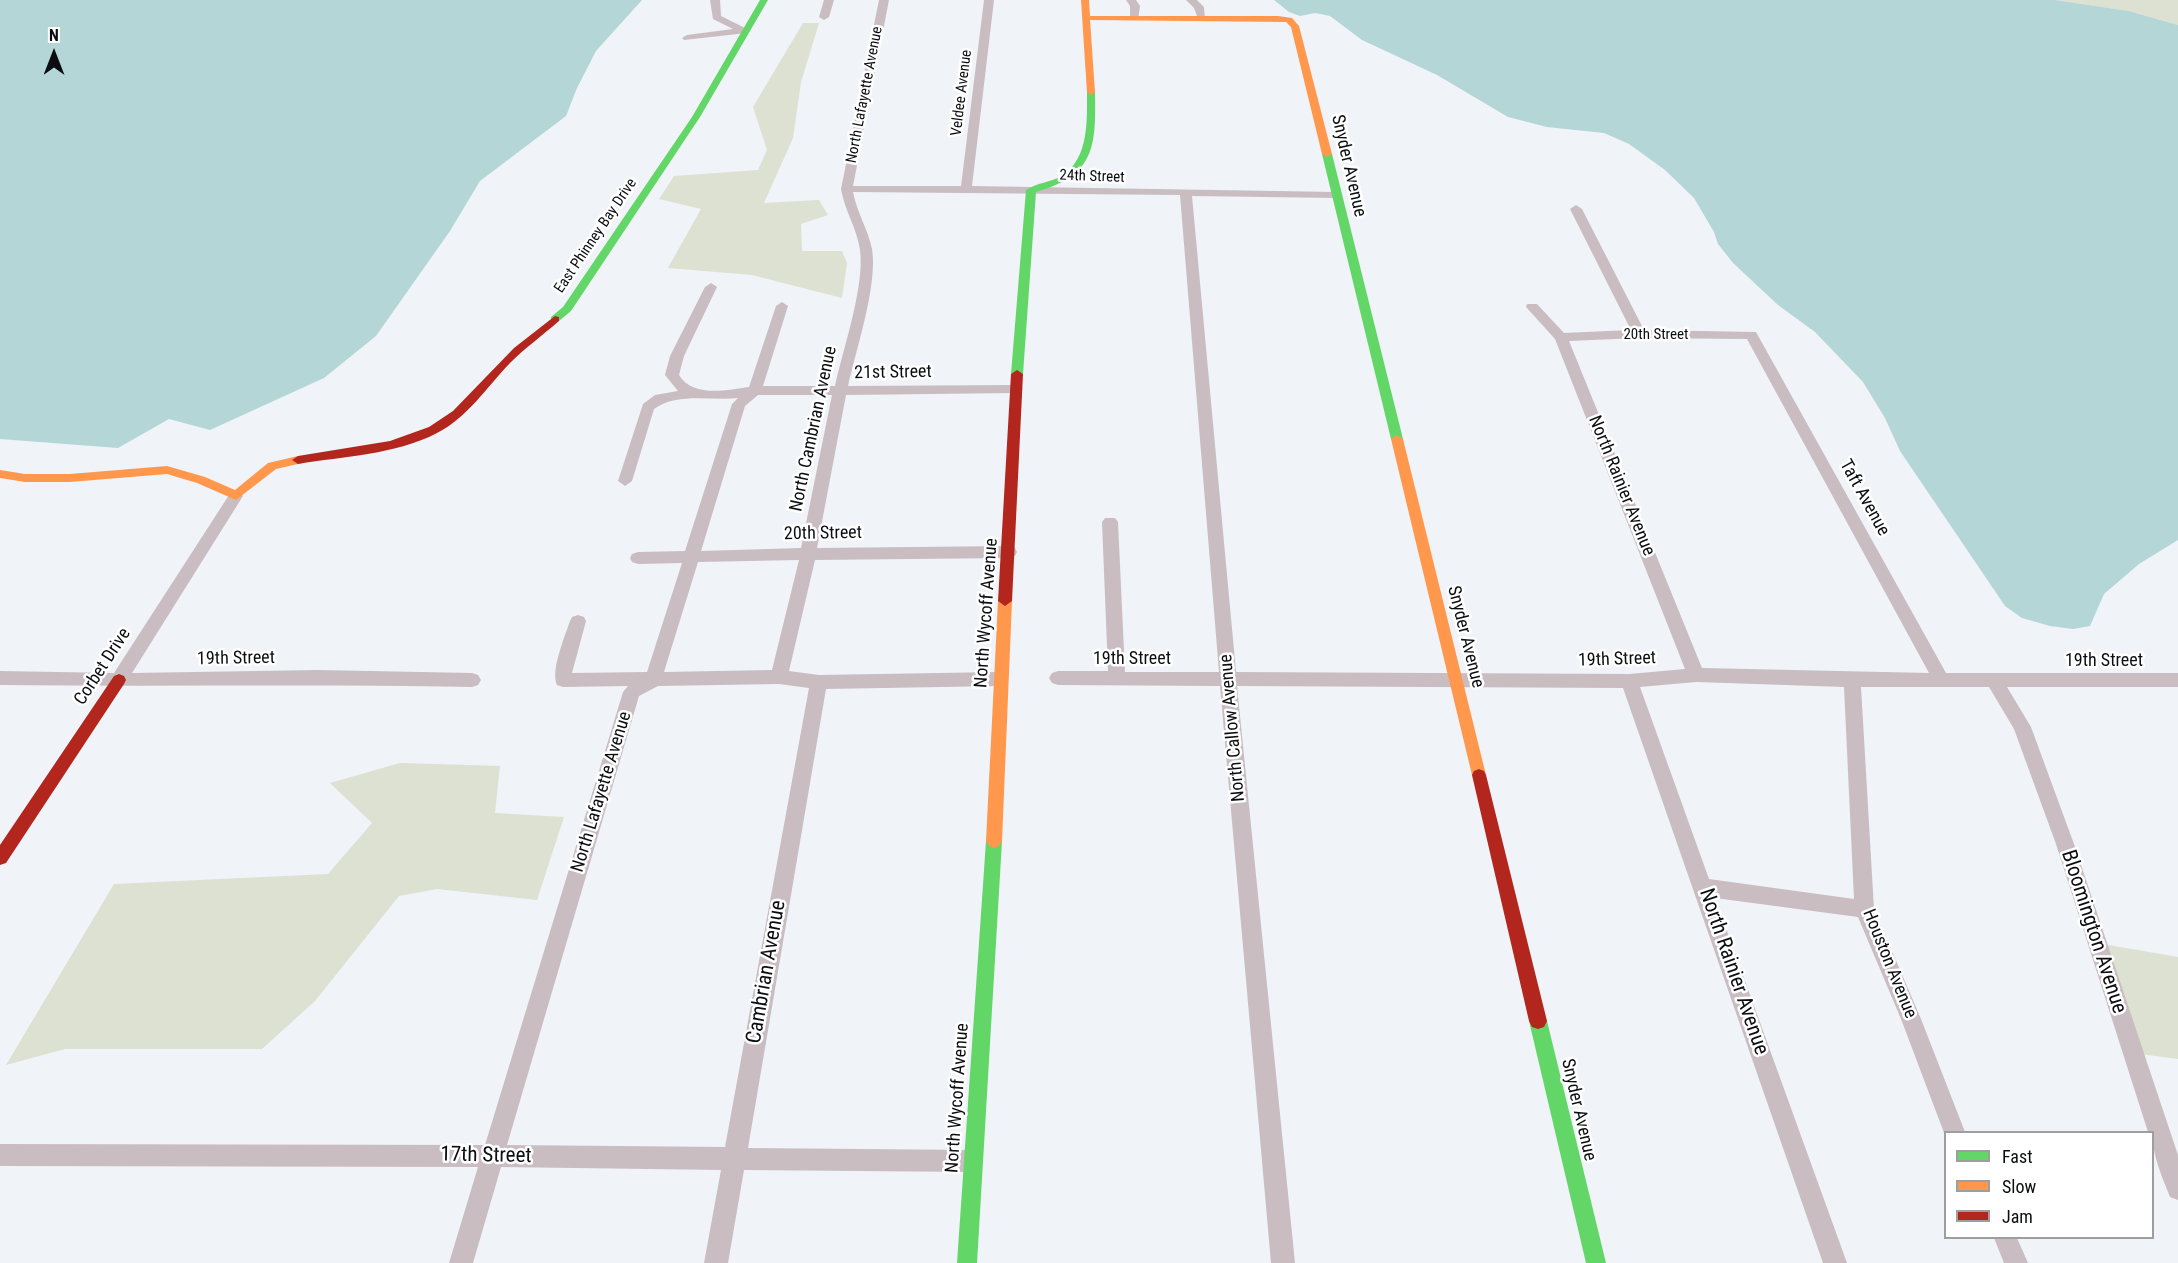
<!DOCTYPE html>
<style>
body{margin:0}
#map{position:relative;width:2178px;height:1263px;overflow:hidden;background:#f0f3f8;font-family:"Roboto Condensed",sans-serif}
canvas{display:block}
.legend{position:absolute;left:1944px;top:1131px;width:210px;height:108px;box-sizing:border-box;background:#fff;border:2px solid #9d9e9f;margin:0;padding:8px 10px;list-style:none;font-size:18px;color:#0b0d10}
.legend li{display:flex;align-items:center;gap:12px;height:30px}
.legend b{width:30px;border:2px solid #9d9e9f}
.north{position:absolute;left:24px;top:24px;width:60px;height:60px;-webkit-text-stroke:4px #fff;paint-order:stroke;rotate:0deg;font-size:16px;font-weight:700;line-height:24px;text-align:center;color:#0b0d10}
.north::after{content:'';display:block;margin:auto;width:21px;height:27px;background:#0b0d10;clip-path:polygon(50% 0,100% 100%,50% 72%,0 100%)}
</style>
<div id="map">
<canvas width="2178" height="1263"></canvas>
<ul class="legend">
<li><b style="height:8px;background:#63d668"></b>Fast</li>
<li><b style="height:8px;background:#ff974d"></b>Slow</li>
<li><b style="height:8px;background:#b3261e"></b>Jam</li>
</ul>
<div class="north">N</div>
</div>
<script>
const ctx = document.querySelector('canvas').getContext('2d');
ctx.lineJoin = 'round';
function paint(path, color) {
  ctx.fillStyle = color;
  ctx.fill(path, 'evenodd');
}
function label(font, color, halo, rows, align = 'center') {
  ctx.font = font + ' "Roboto Condensed",sans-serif';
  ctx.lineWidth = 5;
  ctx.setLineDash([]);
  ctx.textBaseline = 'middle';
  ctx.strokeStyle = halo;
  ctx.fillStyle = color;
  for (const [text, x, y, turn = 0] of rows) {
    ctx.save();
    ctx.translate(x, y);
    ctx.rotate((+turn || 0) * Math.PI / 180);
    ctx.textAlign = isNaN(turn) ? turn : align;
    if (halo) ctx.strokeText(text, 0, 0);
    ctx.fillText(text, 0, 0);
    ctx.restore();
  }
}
paint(new Path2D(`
 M2055,0H2178V25L2129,11Z
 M803,23H819L801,82L793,138L764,203L819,200L828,215L801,224L802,251H842L847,263L842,298L752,275L668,268L701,209L659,199L674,176L758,170L767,150L753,107Z
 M400,763L500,766L495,813L564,817L537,900L437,889L399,896L315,1001L262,1049H65L6,1065L114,884L328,874L372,823L330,783Z
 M2097,943L2178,957V1059L2133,1053Z`), '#dce1d2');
paint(new Path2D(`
 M0,0H642L596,51L577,88L566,116L480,181L450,231L376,336L324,378L210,430L169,419L118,448L0,439Z
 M1274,0H2055L2129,11L2178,25V540L2139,564L2104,594L2090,626L2073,629L2050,626L2022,618L2005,606L1900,451L1885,418L1863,382L1815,332L1778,305L1733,263L1718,244L1714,232L1694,198L1665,170L1629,144L1604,133L1547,127L1508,117L1437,75L1362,40L1330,16L1315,13L1300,16L1289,12Z`), '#b5d6d7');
paint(new Path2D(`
 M710,0H720L721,16L747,29V33L684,40L682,38L687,35L733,29L713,19Z
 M824,0H834L829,17L824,20L819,17Z
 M879,0H889L853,186H961L984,0H994L972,186L1336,192L1342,195L1336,198L1192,196L1236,672L1629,674L1685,669L1555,339L1526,307L1527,304H1537L1564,333L1631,330L1570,209L1576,205L1582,209L1644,330L1756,332L1946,673H2178V687H2007L2031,727L2074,844L2178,1155V1200L2170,1197C2162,1177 2152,1154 2152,1132H2148L2056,844L2014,729L1989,687H1861L1874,909L1921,1019L1965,1132H1946V1138L1901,1019L1858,917L1715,898L1847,1263H1823L1623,688L1237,686L1295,1263H1271L1220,686L1058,685L1052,683L1049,678L1052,673L1058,671H1108L1102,522L1105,518H1115L1118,522L1125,672H1219L1180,195L853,192C857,213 868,229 872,249C878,284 856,350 848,386L1016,385L1023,389L1016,393L846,395L817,548L1009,546L1015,548L1017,552L1015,556L1009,558L815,560L789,671L819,675L999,672L1005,674L1008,679L1005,684L999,686L826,689L748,1148L972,1150L980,1153L983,1161L980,1169L972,1172L744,1170L728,1263H704L721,1170L501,1167L473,1263H449L478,1167L0,1166V1144L485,1145L623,692L628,686L563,687L557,685C550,671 565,636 570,621L572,617L578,615L584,617L586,621L572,673L647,672L682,563L638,564L632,562L630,558L632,554L638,552L685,551L732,404L738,398C711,401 677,392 654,409L632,481L625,486L618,481L643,404L655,395L678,391L665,375L670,356L705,287L711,283L717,287L684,356L679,375C693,398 727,390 749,387L776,306L782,302L788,306L763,386H835C843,349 865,286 860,250C857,228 845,212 841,189ZM1639,338L1747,339L1929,673L1702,668L1569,341ZM758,395H832L801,548L701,551L745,406ZM799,560L772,670L664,672L698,562ZM1696,682L1844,687L1854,899L1709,879L1640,687ZM779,684L809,688L725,1147L507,1145L639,696L658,686Z
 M1126,0H1136L1140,6L1138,20L1130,18V6Z
 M1186,0H1197L1204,7L1205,21H1199L1194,8Z
 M236,491L243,496L132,673L318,670L472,673L478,675L481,680L478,685L472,687C315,684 157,687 0,685V671L114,673L231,492Z
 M1994,1238H2017L2028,1263H2004Z`), '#c9bdc1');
paint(new Path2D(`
 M760,0H768L700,117L571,311L559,321H551V317L563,307L692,117Z
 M1091,89L1095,92C1096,147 1095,175 1036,192L1023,374L1017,378L1011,374L1026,190C1036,183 1051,182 1062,176C1089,158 1087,121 1087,92Z
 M1327,151L1332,154L1403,439L1397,443L1391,439L1322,154Z
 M994,834L999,836L1002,841L977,1263H957L986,841L989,836Z
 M1538,1013L1544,1015L1547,1021L1606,1263H1586L1529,1021L1532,1015Z`), '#63d668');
paint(new Path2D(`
 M1081,0H1089L1090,16H1278L1292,18L1299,26L1332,154L1327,157L1322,154L1291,27L1286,22L1090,20L1095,92L1091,95L1087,92Z
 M1397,435L1403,439L1486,775L1484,779L1479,781L1474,779L1472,775L1391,439Z
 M298,456L302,457L304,460L302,463L276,469L236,500L197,483L167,474L70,482H25L0,478V470L25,474H70L167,466L205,477L235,490L268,463Z
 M1005,596L1012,601L1002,841L999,846L994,848L989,846L986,841L998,601Z`), '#ff974d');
paint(new Path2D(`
 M555,316L559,317V321C543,335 525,348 510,363C487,387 467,418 437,433C395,455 344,456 298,464L292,460L298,456L390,441L429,427L453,411L514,348Z
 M1017,370L1023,374L1012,601L1005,606L998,601L1011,374Z
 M119,674L124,676L126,680L124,684L6,863L0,865V845L114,676Z
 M1479,769L1484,771L1486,775L1547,1021L1544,1027L1538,1029L1532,1027L1529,1021L1472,775L1474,771Z`), '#b3261e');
label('15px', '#0b0d10', '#fff', [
 ["Veldee Avenue",962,93,-83],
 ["North Lafayette Avenue",865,95,-79],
 ["24th Street",1092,177,2],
 ["East Phinney Bay Drive",596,236,-56],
 ["20th Street",1656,335]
]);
label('18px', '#0b0d10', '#fff', [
 ["Snyder Avenue",1348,166,77],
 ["21st Street",893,373,-1],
 ["North Cambrian Avenue",814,429,-78],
 ["North Rainier Avenue",1621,486,68],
 ["Taft Avenue",1864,498,61],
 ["20th Street",823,534,-1],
 ["North Wycoff Avenue",987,613,-86],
 ["Snyder Avenue",1465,637,76],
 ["19th Street",236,659,-1],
 ["19th Street",1132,659],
 ["19th Street",1617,660,-2],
 ["19th Street",2104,661],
 ["Corbet Drive",103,667,-57],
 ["North Callow Avenue",1233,728,-95],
 ["North Lafayette Avenue",602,792,-73],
 ["Houston Avenue",1889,964,68],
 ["North Wycoff Avenue",958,1098,-86],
 ["Snyder Avenue",1578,1110,77]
]);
label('21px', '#0b0d10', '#fff', [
 ["Bloomington Avenue",2093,932,72],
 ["Cambrian Avenue",767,972,-80],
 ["North Rainier Avenue",1733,972,71],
 ["17th Street",486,1156,1]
]);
</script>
